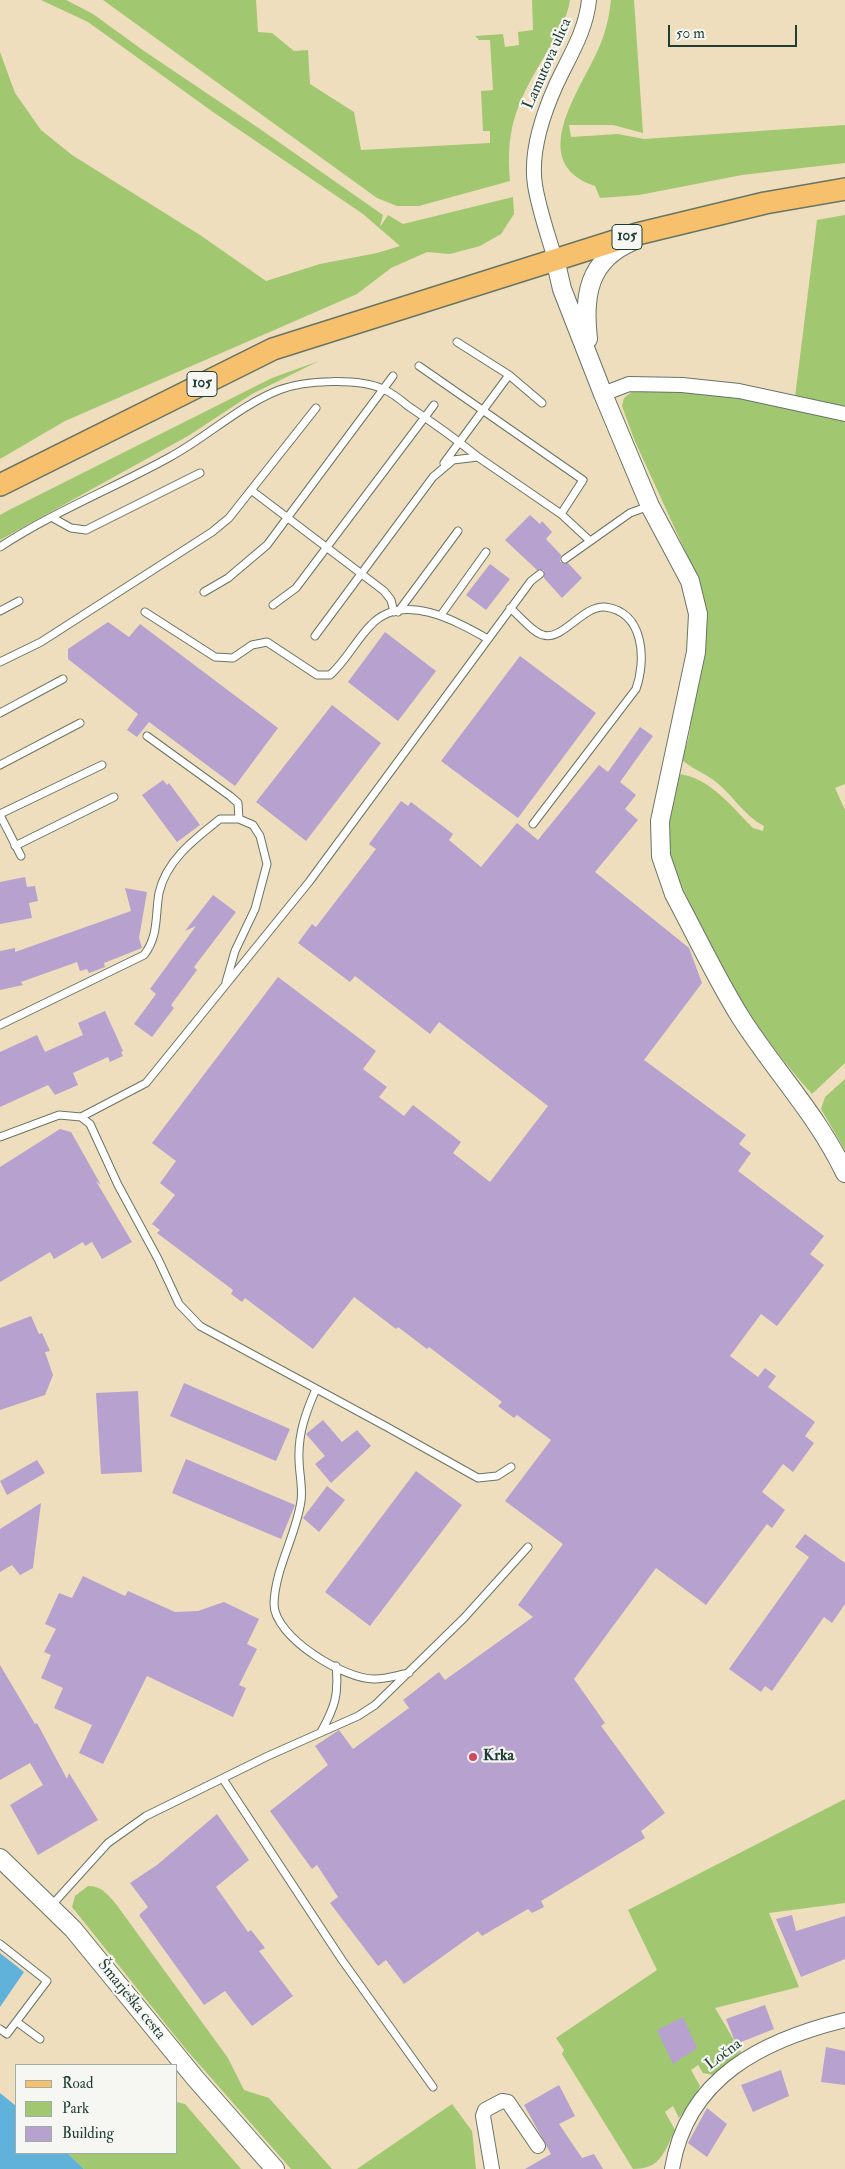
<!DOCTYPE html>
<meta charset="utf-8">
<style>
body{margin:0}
#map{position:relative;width:845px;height:2169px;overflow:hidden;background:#eedebd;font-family:"IM FELL Double Pica",serif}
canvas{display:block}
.legend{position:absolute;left:15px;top:2064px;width:162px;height:90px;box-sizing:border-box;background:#f6f6f2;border:1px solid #a0aca6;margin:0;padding:6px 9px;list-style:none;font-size:15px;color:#1f3d34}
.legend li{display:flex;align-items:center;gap:10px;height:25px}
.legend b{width:25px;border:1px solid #a0aca6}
.scale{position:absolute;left:668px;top:25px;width:129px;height:22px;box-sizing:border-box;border:2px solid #1f3d34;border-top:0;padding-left:6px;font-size:15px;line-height:18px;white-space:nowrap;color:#1f3d34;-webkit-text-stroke:4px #f6f6f2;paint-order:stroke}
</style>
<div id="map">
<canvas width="845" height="2169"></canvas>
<ul class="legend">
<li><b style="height:6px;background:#f7c06c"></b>Road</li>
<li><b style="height:14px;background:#a1c771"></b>Park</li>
<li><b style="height:14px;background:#b7a1ce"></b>Building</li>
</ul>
<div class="scale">50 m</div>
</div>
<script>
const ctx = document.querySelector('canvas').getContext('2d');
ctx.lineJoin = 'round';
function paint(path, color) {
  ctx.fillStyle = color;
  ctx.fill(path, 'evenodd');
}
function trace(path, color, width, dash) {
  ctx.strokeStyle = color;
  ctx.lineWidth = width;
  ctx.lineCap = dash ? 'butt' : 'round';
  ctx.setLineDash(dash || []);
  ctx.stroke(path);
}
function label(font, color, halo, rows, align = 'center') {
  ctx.font = font + ' "IM FELL Double Pica",serif';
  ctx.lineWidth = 4.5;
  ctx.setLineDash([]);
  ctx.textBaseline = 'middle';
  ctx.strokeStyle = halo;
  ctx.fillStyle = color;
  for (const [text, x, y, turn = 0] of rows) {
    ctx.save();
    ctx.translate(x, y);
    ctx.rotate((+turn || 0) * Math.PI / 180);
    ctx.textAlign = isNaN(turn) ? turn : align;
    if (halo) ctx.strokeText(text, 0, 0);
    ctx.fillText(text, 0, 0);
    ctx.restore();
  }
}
paint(new Path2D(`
 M41,0H66L93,14L144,51L260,129L383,215L380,227L388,215L403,224L513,197L514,214L501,234L480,246L450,254L427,252L391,268L357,294L65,421L0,459V52L15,93L41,130L72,155L200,235L266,281L320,264L377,253L400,246L363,214L213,112L88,22Z
 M103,0H256L258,32L272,33L294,51L308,50L310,84L354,112L361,150L490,143V131H483L481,91L493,90L490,40H479L475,36L503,34L505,47L519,45L518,32L533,30L532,0H570C567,20 557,34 547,52C519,99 505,125 510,181L419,206H397L377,198Z
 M611,0H634L643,133L613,125H569L571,137L618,134L644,139L845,125V163L742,175L639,195L600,198L595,186C526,163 579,92 597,52C605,35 609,19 611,0Z
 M845,215V409L795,397L817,220Z
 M319,361L252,394L188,436L0,540V515L9,510L272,378Z
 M634,390L691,391L735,396L845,418V784L835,788L845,810V1063L812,1094C754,1029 720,970 684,891C677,875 664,856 665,838C665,819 675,793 679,774C710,778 731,806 753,828L763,831L764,826C743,815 732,793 712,779C702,772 691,768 682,760L689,736L694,696L697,577L634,439L622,406L624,398Z
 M845,1079V1150L821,1109L825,1097Z
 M845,1799V1903L769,1913L799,1987L715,2008L741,2052L713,2075L703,2073L698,2065L691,2070L700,2086L694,2098L679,2118L673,2106L665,2112L675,2130C664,2152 661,2169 633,2169L562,2054L564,2050L556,2038L657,1970L628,1910Z
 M88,1886C102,1886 107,1894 116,1904L228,2058L244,2090L269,2098L332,2169H291L184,2047L72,1907L75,1896Z
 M176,2102L185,2104L241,2169H84L67,2153H176Z
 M452,2104L472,2131L476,2169H357Z`), '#a1c771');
paint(new Path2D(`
 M0,1953L24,1972L0,2007Z
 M0,2093L16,2106V2153H67L84,2169H0Z`), '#60b2db');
paint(new Path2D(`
 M530,515L540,524L542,521L552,532L546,539L561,555L560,562L568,563L582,578L562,598L544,578V570H537L505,540Z
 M490,564L510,579L486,610L466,595Z
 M108,622L129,637L140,624L278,728L235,786L149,722L137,737L127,730L138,714L68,659V649Z
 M385,632L436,671L398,721L348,682Z
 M520,656L596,713L518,818L441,761Z
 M332,705L381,743L306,841L256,802Z
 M640,727L653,736L620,782L636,795L625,809L638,820L595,872L689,948L702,983L644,1060L746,1135L739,1144L751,1153L738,1171L824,1236L810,1254L824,1265L777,1326L761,1314L730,1356L758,1377L765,1368L776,1376L768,1387L815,1422L805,1436L814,1443L793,1472L783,1464L762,1492L785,1510L772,1528L767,1524L706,1605L656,1568L574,1679L605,1723L601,1726L665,1813L641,1831L645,1838L541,1901L544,1907L532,1913L528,1909L482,1936L478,1931L404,1984L386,1960L378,1966L330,1903L338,1897L317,1865L312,1869L270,1811L328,1765L315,1746L339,1730L353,1749L409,1708L403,1700L439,1672L445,1680L533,1617L518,1605L563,1544L505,1501L551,1440L517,1415L514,1418L498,1406L502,1402L429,1347L427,1349L398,1327L396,1329L354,1297L313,1349L245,1298L242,1302L231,1294L233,1290L157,1233L160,1230L152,1224L175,1195L160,1183L176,1161L152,1143L278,977L376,1051L363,1069L387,1087L379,1097L404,1116L413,1105L461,1142L453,1153L490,1182L548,1106L439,1022L430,1034L355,976L350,982L298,943L312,924L316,927L376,849L369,844L401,801L408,806L411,802L453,834L449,840L481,867L517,823L538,840L599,765L608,772Z
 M163,780L167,785L169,783L200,825L177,842L142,795Z
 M25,877L27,887L35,886L38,901L29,903L32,918L0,924V882Z
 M125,888L147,892L139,938L142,948L104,963L105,967L89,973L87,969L80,971L77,962L21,982L23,985L0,990V951L15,948V952L131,911Z
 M213,895L236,912L194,967L197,970L171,1005L174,1008L152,1037L134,1024L156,994L150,989L196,926L185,931Z
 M105,1011L123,1051L121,1052L123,1056L110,1062L108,1057L73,1073L78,1085L55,1095L48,1085L0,1107V1052L37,1035L45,1052L83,1035L78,1023Z
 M60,1129L71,1132L101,1185L96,1181L132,1242L102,1259L92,1242L85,1246L83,1242L54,1259L50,1252L0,1282V1167Z
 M31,1316L39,1334L42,1333L50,1351L45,1352L53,1375L45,1395L0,1410V1328Z
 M184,1383L290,1429L276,1461L170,1416Z
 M138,1391L142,1472L101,1474L96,1393Z
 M323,1420L342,1442L357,1430L371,1446L331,1483L315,1464L325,1456L306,1434Z
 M186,1459L295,1505L281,1539L172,1493Z
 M37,1460L45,1473L7,1495L0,1481Z
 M416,1471L462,1505L370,1626L325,1592Z
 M327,1486L345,1500L319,1532L303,1518Z
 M41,1503L33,1568L20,1575L12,1565L0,1572V1529Z
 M805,1534L845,1563V1604L832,1623L824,1617L772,1691L765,1686L761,1692L729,1669L809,1557L795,1547Z
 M83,1576L125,1596L128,1591L175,1612L198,1611L224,1602L259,1619L247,1644L257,1649L239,1685L246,1688L233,1717L147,1676L103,1764L79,1753L92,1725L54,1708L63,1688L41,1678L51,1655L44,1652L56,1629L45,1624L59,1593L72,1598Z
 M0,1665L35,1724L37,1723L67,1779L69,1773L98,1820L38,1855L10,1805L43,1785L30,1763L0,1780Z
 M217,1814L249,1860L216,1887L248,1932L251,1930L265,1948L259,1951L293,1996L252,2026L225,1991L204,2005L139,1915L148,1907L130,1883L157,1865Z
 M792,1915L796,1931L845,1916V1959L801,1977L776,1919Z
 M765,2005L774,2029L736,2044L726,2019Z
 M683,2017L697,2048L673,2064L657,2030Z
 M826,2047L845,2051V2085L821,2082Z
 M781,2070L789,2096L753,2112L741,2085Z
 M559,2085L575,2116L559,2124L582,2158L594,2154L603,2169H525L551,2154L524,2105Z
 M707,2108L727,2124L707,2157L688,2143Z`), '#b7a1ce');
const service = new Path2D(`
 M457,342L509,375L542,403
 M419,366L583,480L561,514
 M444,463L509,375
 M251,490L384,591L391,600L394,612
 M53,518L71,528L86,530L200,473
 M0,547C53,512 114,488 170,457C207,437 239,406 279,390C305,380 358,378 383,389C392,393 401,400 408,406C432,422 456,439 478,457
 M565,559L630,513L649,506
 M204,592L228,578L267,545L393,376
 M273,605L296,588L434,405
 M510,608C520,616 532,632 543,635C563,641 583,605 605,607C645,612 646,661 636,689L533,824
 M0,611L19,601
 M145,612L215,657L233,658L252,645L267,642L317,675H330C346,661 356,640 371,625C403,591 456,621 488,639
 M398,612L458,531
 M441,615L486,552
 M315,636L433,477L453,460L478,457L561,514L589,540
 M0,662L41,642L212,532L229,518L316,408
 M0,713L63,679
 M147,736L230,796L238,803L239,819
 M0,765L80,723
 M0,814L102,765
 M0,815L21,856
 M15,846L114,797
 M0,1025L144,955C159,936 155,915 159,893C166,860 196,838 220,819H239L253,825L260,836L267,864L255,909L235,951L226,982
 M81,1117L146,1083L309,882L531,581L540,574
 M0,1137L59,1115L81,1117L90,1124L118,1185L158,1259L179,1304L200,1326L387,1427L478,1478L497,1476L511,1467
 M316,1389C306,1412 298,1433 299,1459C299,1472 303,1488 301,1501C296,1536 275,1568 274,1604C274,1637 345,1680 375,1679C386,1679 398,1675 409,1673
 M321,1732C335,1707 339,1694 336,1666
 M223,1779L342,1960L433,2087
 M51,1906L108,1843L146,1816L268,1756L358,1716L375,1705L464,1618L528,1547
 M0,1944L47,1981L7,2034L0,2029
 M17,2022L40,2039`);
const minor = new Path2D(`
 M555,259C548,235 539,210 535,185C530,153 543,114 556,85C569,57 586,31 589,0
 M603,394L629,384L682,385L739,391L845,414
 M492,2169L483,2116L485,2110L502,2101L508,2102L538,2146
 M672,2169C687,2077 763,2040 845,2020`);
const tertiary = new Path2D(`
 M555,259L562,289L603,394L650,506L690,581L698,614L696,652L660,821L661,856L674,894C696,935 716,978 741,1018C775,1071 818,1116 845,1173
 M588,339C583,296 588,260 633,241
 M0,1858L73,1929L195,2078L275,2169`);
const primary = new Path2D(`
 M0,485L273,349L637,234L765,203L845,189`);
trace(service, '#677564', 9);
trace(minor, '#677564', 16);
trace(tertiary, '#677564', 20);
trace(primary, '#677564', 24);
trace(service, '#fff', 7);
trace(minor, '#fff', 14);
trace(tertiary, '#fff', 18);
trace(primary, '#f7c06c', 21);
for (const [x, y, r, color] of [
 [473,1757,5,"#d1495b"]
]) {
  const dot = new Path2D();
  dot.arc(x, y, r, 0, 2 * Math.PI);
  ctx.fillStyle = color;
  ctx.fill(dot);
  trace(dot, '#f6f6f2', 2);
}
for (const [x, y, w] of [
 [627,237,30],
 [202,384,30]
]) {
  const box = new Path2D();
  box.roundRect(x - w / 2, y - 12.5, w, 25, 4);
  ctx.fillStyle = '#f6f6f2';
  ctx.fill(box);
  trace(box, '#1f3d34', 1);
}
label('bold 15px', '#1f3d34', null, [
 ["105",627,237],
 ["105",202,384]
]);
label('16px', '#1f3d34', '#f6f6f2', [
 ["Lamutova ulica",548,64,-66],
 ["Šmarješka cesta",131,2000,51],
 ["Ločna",724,2055,-37]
]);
label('bold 16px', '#1f3d34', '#f6f6f2', [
 ["Krka",483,1757]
], 'left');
</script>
